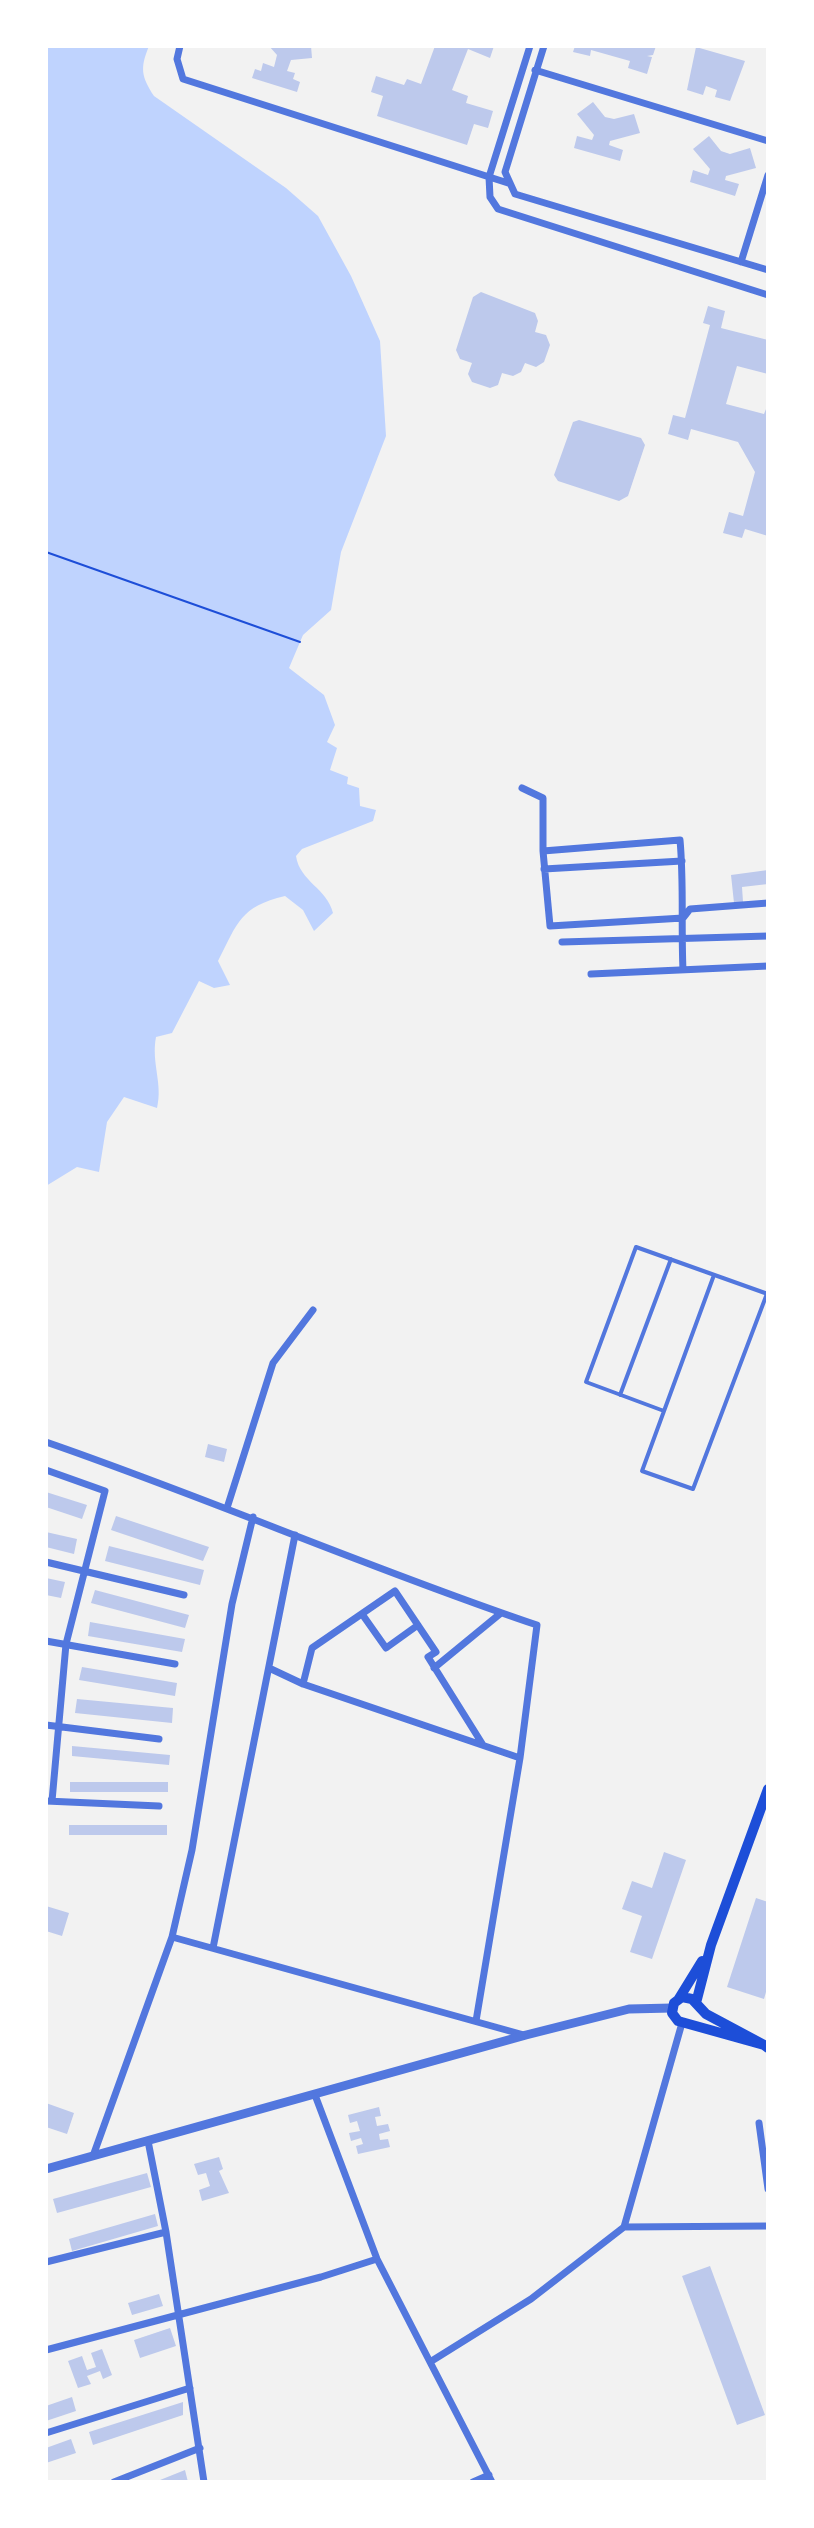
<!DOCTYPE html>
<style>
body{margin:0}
#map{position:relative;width:814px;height:2528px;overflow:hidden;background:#f2f2f2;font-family:Helvetica,sans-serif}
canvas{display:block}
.frame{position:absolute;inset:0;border:48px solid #fff;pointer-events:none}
</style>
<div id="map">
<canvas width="814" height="2528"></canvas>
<div class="frame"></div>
</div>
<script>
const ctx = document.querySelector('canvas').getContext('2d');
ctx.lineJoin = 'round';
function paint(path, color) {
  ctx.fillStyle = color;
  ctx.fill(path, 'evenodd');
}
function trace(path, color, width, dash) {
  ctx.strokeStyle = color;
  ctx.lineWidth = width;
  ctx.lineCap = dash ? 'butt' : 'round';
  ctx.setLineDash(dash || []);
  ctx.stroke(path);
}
paint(new Path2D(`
 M46,46H149C140,68 141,76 154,96L286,188L318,216L351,276L380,341L386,436L341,552L331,610L303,635L289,668L324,695L335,725L327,742L337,748L330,770L348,777L347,784L359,788L360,806L376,810L373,821L302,849L296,856C300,882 327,888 333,913L314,931L303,910L285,896C240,907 238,922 218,961L230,985L214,988L199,981L172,1033L156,1037C151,1063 163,1083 157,1108L124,1097L107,1122L99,1172L77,1167L46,1186Z`), '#bfd3fe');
paint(new Path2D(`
 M269,46H311L312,58L291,60L287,71L295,73L293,79L300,82L297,92L252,78L255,69L261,71L263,63L274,67L277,55Z
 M435,46H494L490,58L468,49L452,90L468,96L466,103L493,111L488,128L474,124L467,145L377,116L383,96L371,92L376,76L404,85L407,79L421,84Z
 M575,46H656L653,55L647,56L652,57L647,74L628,68L630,61L591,50L590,56L573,52Z
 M696,47L745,61L730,101L715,97L717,90L706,86L703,95L687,90Z
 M593,102L605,117L614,119L634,114L640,133L610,141L609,145L623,150L620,161L574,148L577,136L592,140L594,135L577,114Z
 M709,136L721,151L730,154L750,148L756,168L726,176L725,180L739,184L735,196L690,182L693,170L708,175L710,169L693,149Z
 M481,292L535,313L538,321L535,332L546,335L550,345L544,362L536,367L525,363L521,372L513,376L502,373L498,385L490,388L472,382L468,374L472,363L460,359L456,350L473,297Z
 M708,306L725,311L721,328L768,340V374L737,366L726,404L764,414L768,404V536L745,529L742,538L723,533L729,512L743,516L755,472L738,442L691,429L688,440L668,434L673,415L685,418L710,325L703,323Z
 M579,420L641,438L645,445L628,496L619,501L558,481L554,475L573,422Z
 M768,870V884L742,887L743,902L734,903L731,875Z
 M208,1444L227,1449L224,1462L205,1457Z
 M46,1492L87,1505L82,1519L46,1507Z
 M116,1516L209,1547L203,1561L111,1530Z
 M46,1532L77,1539L74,1554L46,1547Z
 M109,1546L204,1570L200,1585L105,1561Z
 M46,1578L65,1582L61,1598L46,1595Z
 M95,1590L189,1615L185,1628L91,1603Z
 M90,1622L185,1639L182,1652L88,1636Z
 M82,1667L177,1683L175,1696L79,1680Z
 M77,1699L173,1708L172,1723L75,1713Z
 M72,1746L170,1755L169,1765L72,1756Z
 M70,1782H168V1792H70Z
 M69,1825H167V1835H69Z
 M664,1852L686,1860L652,1959L630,1952L642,1916L622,1909L632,1881L652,1888Z
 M756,1898L768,1902V1985L764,1999L727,1987Z
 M46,1906L69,1913L62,1936L46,1931Z
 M46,2103L74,2113L67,2134L46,2127Z
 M379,2107L381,2116L375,2117L377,2126L388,2124L390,2131L379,2134L380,2140L388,2139L390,2147L358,2154L356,2146L363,2144L361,2138L351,2141L349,2133L360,2131L357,2121L350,2123L348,2115Z
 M219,2157L223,2169L219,2171L229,2193L202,2201L199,2190L210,2186L206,2173L198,2175L194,2164Z
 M147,2173L151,2187L57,2213L53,2199Z
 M155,2214L158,2226L72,2251L69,2239Z
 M710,2266L765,2415L737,2425L682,2276Z
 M159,2294L163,2306L132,2315L128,2303Z
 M170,2328L176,2346L140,2358L134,2340Z
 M102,2349L112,2375L103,2379L100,2371L87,2376L91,2384L78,2388L68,2361L82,2356L87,2370L96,2367L91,2353Z
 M72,2397L76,2411L46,2421V2406Z
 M183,2402V2415L93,2445L89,2432Z
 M71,2439L76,2453L46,2463V2448Z
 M185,2470L188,2482H155Z`), '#bdc9ec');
trace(new Path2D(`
 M46,552L300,642`), '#1d4ed8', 2);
trace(new Path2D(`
 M765,1293L636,1247L586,1382L664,1411L642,1471L693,1489L768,1291
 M620,1395L671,1259
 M664,1411L714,1275`), '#5277de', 4);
trace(new Path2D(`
 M180,46L177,59L183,79L508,183
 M530,46L489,177L490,197L498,209L768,295
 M544,46L505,172L515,194L768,270
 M535,70L768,141
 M741,262L768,175
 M522,788L543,798V851
 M544,869L682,861
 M562,942L768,936
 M683,970C681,926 684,883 680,840L543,851L550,926L683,918L690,909L768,903
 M591,974L768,966
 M46,1442C211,1499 371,1569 537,1625L520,1758
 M46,1470L105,1491L66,1644L52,1801
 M227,1508L273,1363L313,1310
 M46,1562L184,1595
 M362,1614L386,1648L418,1625
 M46,1641L175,1664
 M269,1668L303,1684L520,1758L476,2021
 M434,1668L501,1613
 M303,1684L312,1648L395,1591L436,1652L428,1657L483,1745
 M46,1725L159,1739
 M46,1801L159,1806
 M172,1937L524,2035
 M213,1948L295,1535
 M315,2095L377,2259L430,2362
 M759,2123L768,2189
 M148,2141L166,2232L204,2482
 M93,2156L172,1937L192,1850L232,1604L253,1517
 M624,2227L768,2226
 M46,2262L166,2232
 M46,2350L321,2277L377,2259
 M46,2433L190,2388
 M114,2482L200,2448
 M473,2482L489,2475
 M492,2482L430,2362L531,2299L624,2227L682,2023`), '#5277de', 7);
trace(new Path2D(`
 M46,2169L526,2035L629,2009L672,2008`), '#5277de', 9);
trace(new Path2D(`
 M678,2000L702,1961
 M696,2003L711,1945L768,1789
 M764,2045L678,2021L672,2013L674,2003L682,1997L692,1999L706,2014L764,2045L768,2048`), '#1d4ed8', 10);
</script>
